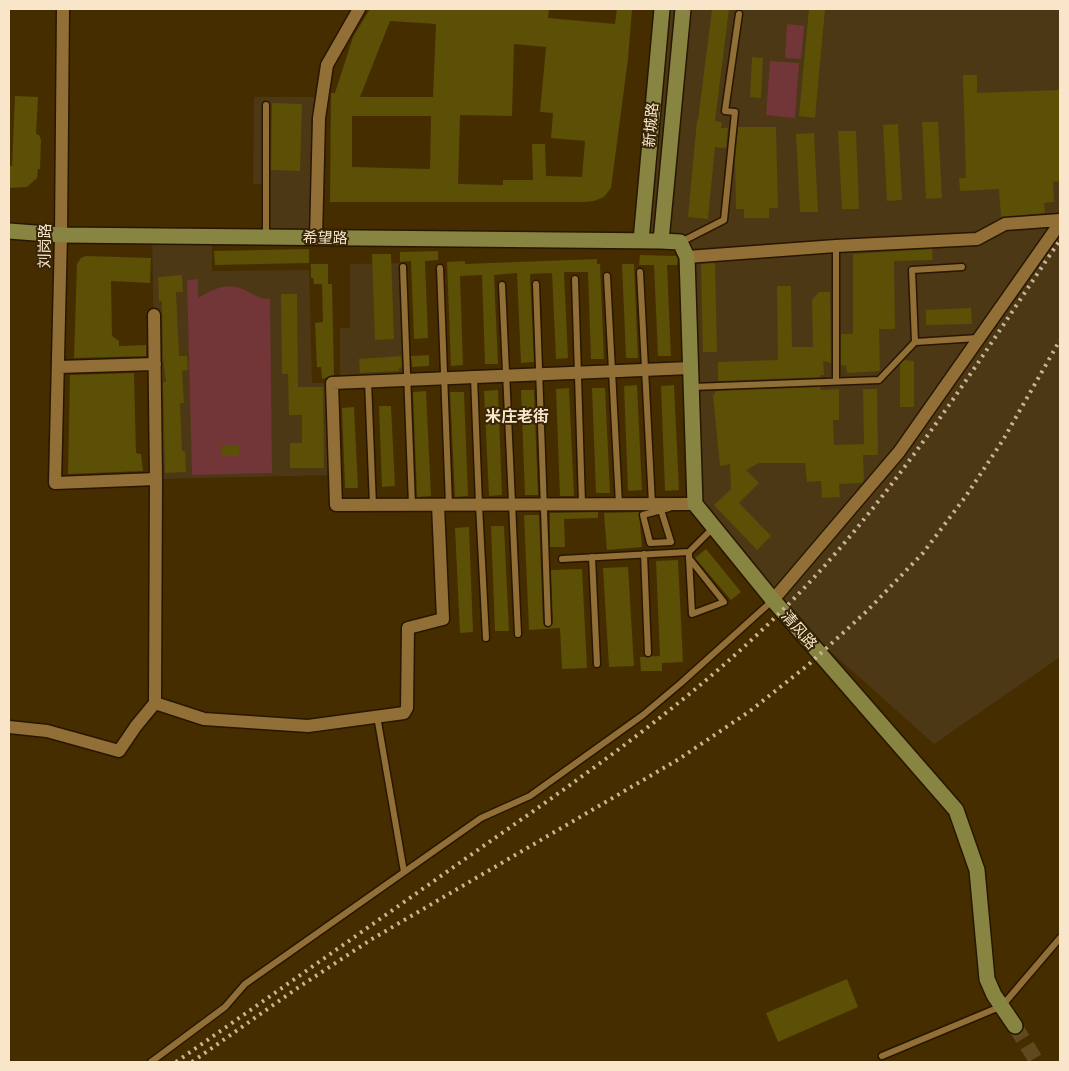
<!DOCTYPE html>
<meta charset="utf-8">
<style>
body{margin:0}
#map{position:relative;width:1069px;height:1071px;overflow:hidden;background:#452d00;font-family:Ubuntu,sans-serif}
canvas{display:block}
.frame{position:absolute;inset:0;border:10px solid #f9e6ca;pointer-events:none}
</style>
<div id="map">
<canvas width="1069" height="1071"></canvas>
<div class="frame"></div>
</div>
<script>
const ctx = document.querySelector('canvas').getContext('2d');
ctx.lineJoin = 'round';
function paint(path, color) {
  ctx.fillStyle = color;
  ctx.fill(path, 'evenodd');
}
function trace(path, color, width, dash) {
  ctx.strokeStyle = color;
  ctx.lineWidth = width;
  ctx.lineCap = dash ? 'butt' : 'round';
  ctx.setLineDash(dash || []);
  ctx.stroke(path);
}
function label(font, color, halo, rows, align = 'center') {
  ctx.font = font + ' Ubuntu,"Noto Sans SC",sans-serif';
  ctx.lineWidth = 4;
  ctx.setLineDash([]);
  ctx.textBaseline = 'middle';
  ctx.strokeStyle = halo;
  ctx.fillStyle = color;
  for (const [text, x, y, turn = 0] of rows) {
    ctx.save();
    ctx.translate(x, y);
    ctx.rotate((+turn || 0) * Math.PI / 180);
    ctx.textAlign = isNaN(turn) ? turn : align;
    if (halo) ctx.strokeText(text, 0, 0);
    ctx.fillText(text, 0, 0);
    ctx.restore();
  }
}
paint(new Path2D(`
 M662,9H1060V657L934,744L773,600L695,504L680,242L641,241Z
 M254,97H322L316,238L266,237L265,184H253Z
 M152,229L212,236V271L309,270L312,383H332L335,475L156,479Z
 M399,263L403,376L340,378V328H350V264Z`), '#4c3815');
paint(new Path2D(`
 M787,24L804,26L801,59L785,58Z
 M770,61L799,63L795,118L766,115Z
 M198,279V298C214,288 230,281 247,291C256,296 260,299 270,299L272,473L192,475L187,280Z`), '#723538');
paint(new Path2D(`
 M370,9H549L548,18L615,24L617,9L632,10L628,59L611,188L604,197L594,201L585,202H330L331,93H335L353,37ZM390,21L436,24L433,97H360ZM514,44L546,47L540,112L553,113L551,138L585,141L582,177L546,176L545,144H532L533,180H503V185L458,184L460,115L512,116ZM352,116H431L430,169L352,167Z
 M712,9H729L715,121L722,122L721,128H728L726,148L715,147L708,219L688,217L697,120H698Z
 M809,9H825L815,118L799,116Z
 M752,57L763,58L761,98L750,97Z
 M963,75H977V93L1060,90V181L1053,182L1054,202L1044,203L1045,213L1001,217L999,189L960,191L959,178H966Z
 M15,96L38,97L36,134L39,135L41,140L40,169H38L37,178L27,187L9,188V166H12Z
 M272,103L302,104L300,171L271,170Z
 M922,122H938L942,198L926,199Z
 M898,124L902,200L887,201L883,125Z
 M738,127H776L778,208H769V218H744V209H736L735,160Z
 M838,131H856L859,209H842Z
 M814,133L818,212H800L796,134Z
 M309,249V263L215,265L214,251Z
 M932,249L933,260L894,261L895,329H879L880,371L847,373L846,366L841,365V334H853V254Z
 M438,251V260L425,261L428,338L414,339L411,261L400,262V252Z
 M372,254H391L394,339L375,340Z
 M640,255L676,256L678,259L677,265H667L671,356H658L654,265H639Z
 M86,256L151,258L150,283L111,281L112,336L119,341V346L146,345V356L74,358L77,264L81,258Z
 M597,259V264H600L604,359H591L588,272H564L568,358L556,359L552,273L530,274L534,362L521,363L517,273L494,275L498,364H485L482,275L460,276L463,365L451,366L447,262L465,261V264Z
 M715,263L717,352H703L701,264Z
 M311,264H328V284H314L313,278H311Z
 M622,264H634L638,358H626Z
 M182,275L183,292H176L179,356H187L188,370L182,371L184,403H180L182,451H185L186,472L165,473L163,382H166L163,358L162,301H159L158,277Z
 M322,284H332L334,375L322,379L321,367H317L315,323L323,322Z
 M777,286H791L792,347H813L812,300L819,292H830L831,363L823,361L824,375H820V377L718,381V362L778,360Z
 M281,294H297L298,387H323L324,468H290V443H302V415H289L288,374H282Z
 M971,308L972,324L926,325V310Z
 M429,355V366L412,367L411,356Z
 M401,356L402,367L399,368V371L360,373L359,359Z
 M904,360L914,361V407H900V365Z
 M134,373L136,453L141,454L143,471L68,474L70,375Z
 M637,385L642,490L628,491L624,386Z
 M674,385L679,490L665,491L661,386Z
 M820,387L821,390L839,389V420H833L834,445L864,444L863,389H877L878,455H863L864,480L862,483L839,484L840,497L822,498L821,481L807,482L805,463H759L746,470L759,483L739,503L771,536L757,550L714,505L731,489L730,464L720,466L713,396L716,391Z
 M569,388L574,496H560L556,389Z
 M592,388H605L610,493H596Z
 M498,390L502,495L489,496L484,391Z
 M521,390H534L538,495H525Z
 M426,391L431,496L417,497L413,392Z
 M450,392H464L468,496L455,497Z
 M379,406H391L395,486L382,487Z
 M354,407L358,488H345L342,408Z
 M222,445H239V456H222Z
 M598,512V518L564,519L565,547H550V513Z
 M639,512L642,547L607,550L604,513Z
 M524,515H539L543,623L545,627H550L553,623L551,570L582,569L587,668L562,669L560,628L529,630Z
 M491,526H504L509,631H495Z
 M469,527L473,632L460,633L455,528Z
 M706,549L741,592L731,600L695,558Z
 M678,560L683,662L662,663V671H641L640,657L660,656L656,561Z
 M628,567L634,666L609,667L603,568Z
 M847,979L858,1007L778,1042L766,1013Z`), '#5c4f06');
trace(new Path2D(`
 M1015,1026L1037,1062`), '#60491e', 15, [15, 8]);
const lane = new Path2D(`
 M266,237V105
 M681,242L724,220L735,112L725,111L739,14
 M836,246V381
 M403,267L412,505
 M440,268L449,505
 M640,272L652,504
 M607,276L619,504
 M575,279L582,504
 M536,284L548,623
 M502,285L518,634
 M915,342L912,270L962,267
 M474,377L479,505L486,638
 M368,381L373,505
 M692,387L879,380L915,342L978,338
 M661,510L671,542L650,543L643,515L669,508
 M644,554L648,653
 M592,557L597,664
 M689,558L724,602L692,614L689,558V552L713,528
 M562,559L689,552
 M377,716L404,872
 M882,1056L1002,1006L1060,938
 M151,1062L225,1007L245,984L481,818L530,796L643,715L681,683L772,601`);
const street = new Path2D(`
 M63,9L61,235L55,483L156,479L155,703L204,719L308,726L404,713L407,708L408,628L443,619L438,505
 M316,238L319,118L327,65L359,9
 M687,257L836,246L977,239L1005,224L1060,220
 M154,315L156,479
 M58,367L155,364
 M690,368L332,383L336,505L695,504
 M773,600L899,452L1060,223
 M9,727L47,731L119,751L136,726L155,703`);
const secondary = new Path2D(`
 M9,231L61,235L661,241L680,242L687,257L695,504L773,600L956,810L977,870L987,979L994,995L1015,1026
 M641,241L662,9
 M661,241L683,9`);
trace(lane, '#271700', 9);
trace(street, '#271700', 15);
trace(secondary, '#271700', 18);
trace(lane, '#916f37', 6);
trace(street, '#916f37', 12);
trace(secondary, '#888442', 15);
trace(new Path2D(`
 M176,1062C278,991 380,919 482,847C601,764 721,680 819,572C911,470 984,353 1060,240
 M192,1062L296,989L372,939L679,759L750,711L808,665L867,611L923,553L966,496L1003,440L1060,340`), '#c9b595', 4, [2.5, 5]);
label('15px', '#f9e6ca', '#362506', [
 ["新城路",651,125,-85],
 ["希望路",325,238,1],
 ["刘岗路",45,246,-89],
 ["清风路",799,630,49]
]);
label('bold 16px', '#f9e6ca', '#362506', [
 ["米庄老街",517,417]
]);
</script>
